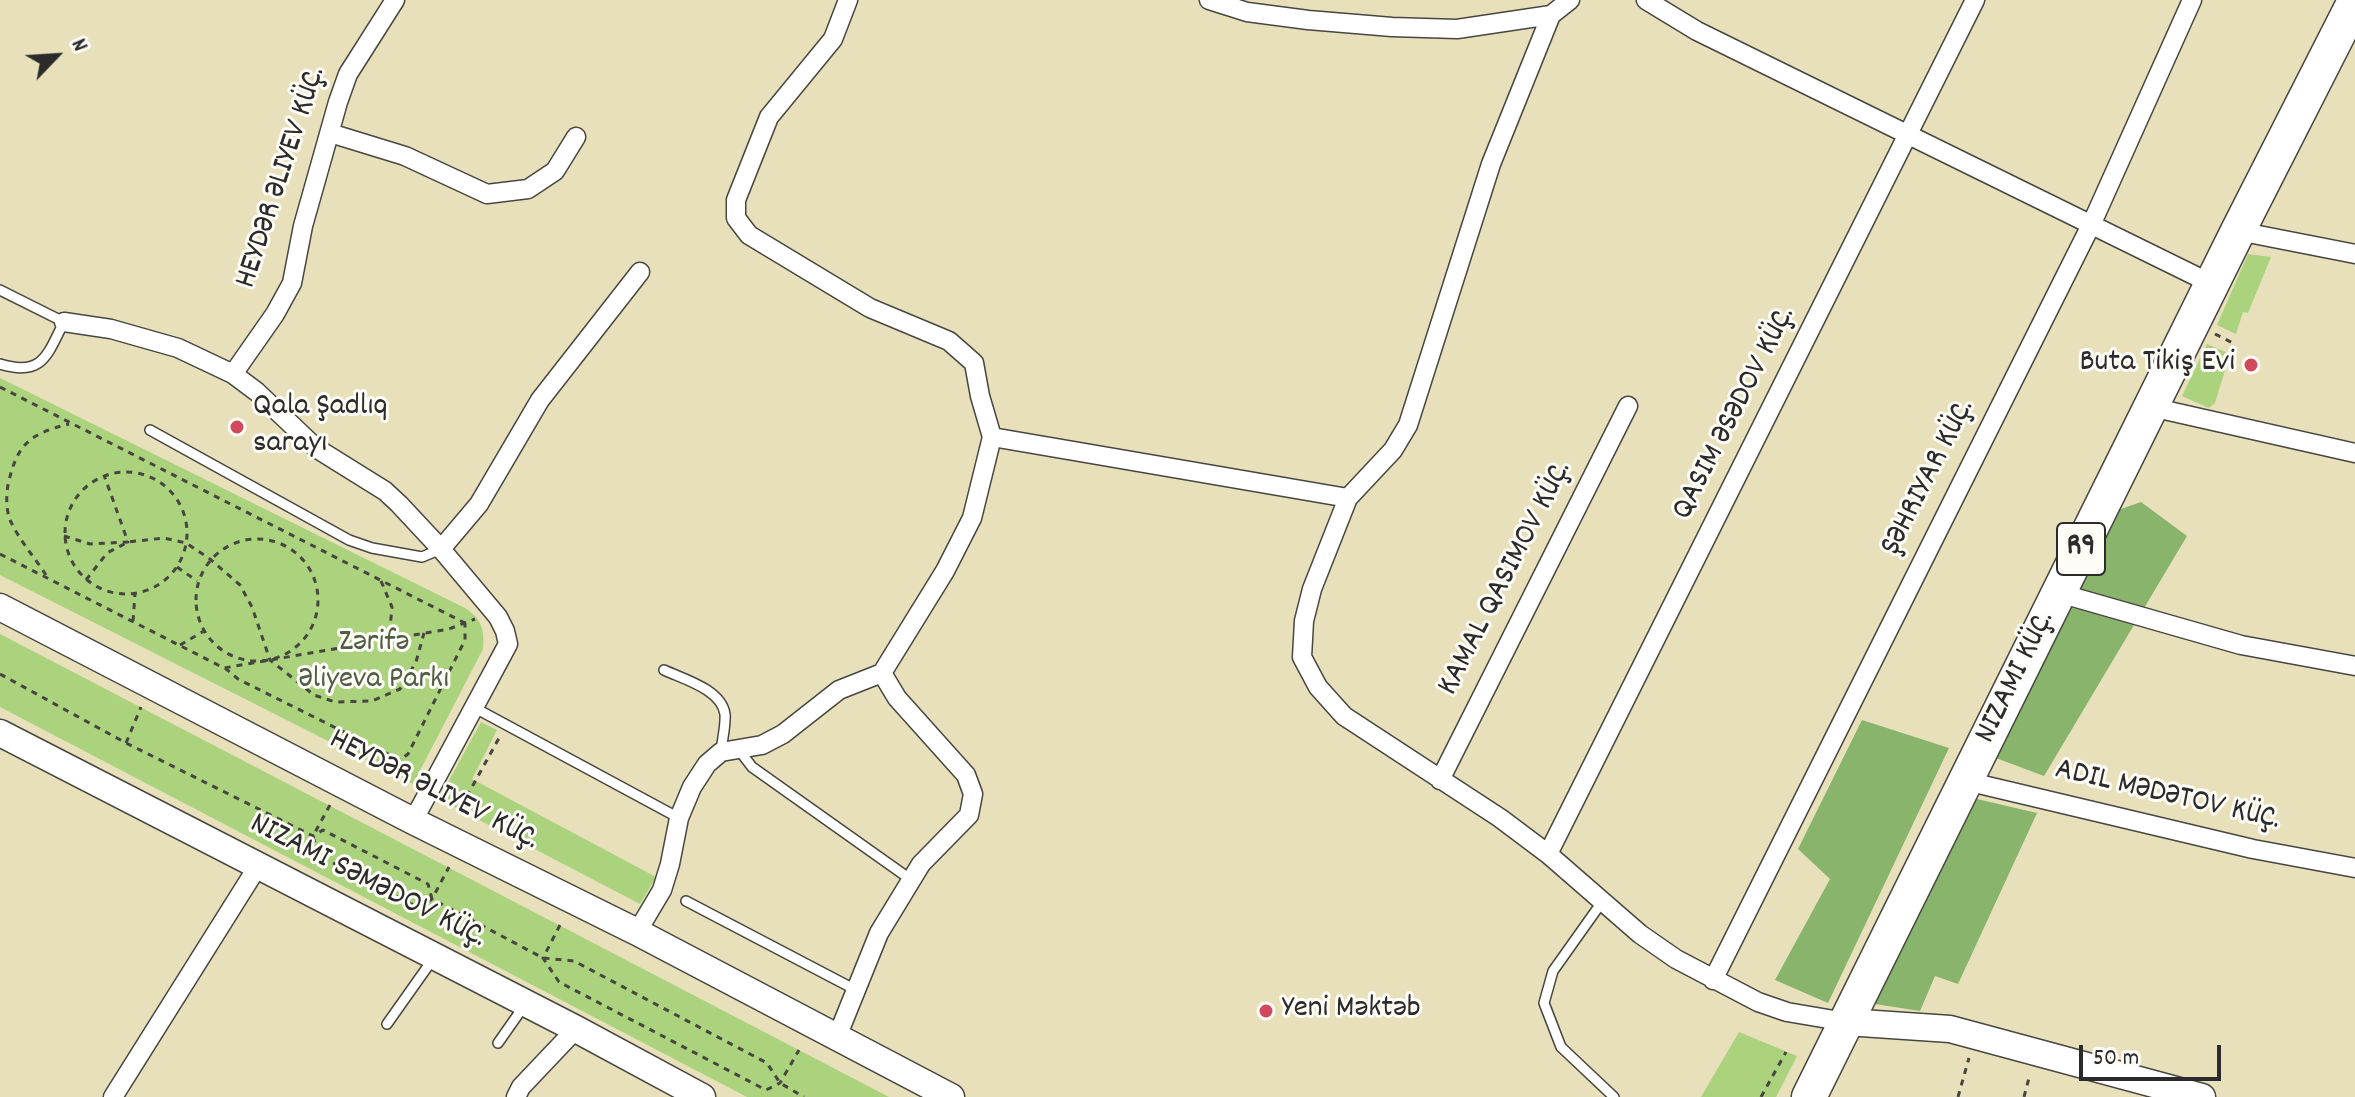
<!DOCTYPE html>
<meta charset="utf-8">
<style>
body{margin:0}
#map{position:relative;width:2355px;height:1097px;overflow:hidden;background:#e7e0ba;font-family:Dekko,sans-serif}
canvas{display:block}
.north{position:absolute;left:16px;top:16px;width:80px;height:80px;-webkit-text-stroke:6px #fdfcf7;paint-order:stroke;rotate:65deg;font-size:22px;font-weight:700;line-height:32px;text-align:center;color:#2b2b2b}
.north::after{content:'';display:block;margin:auto;width:28px;height:36px;background:#2b2b2b;clip-path:polygon(50% 0,100% 100%,50% 72%,0 100%)}
.scale{position:absolute;left:2079px;top:1045px;width:142px;height:36px;box-sizing:border-box;border:4px solid #2b2b2b;border-top:0;padding-left:10px;font-size:24px;line-height:28px;white-space:nowrap;color:#2b2b2b;-webkit-text-stroke:6px #fdfcf7;paint-order:stroke}
</style>
<div id="map">
<canvas width="2355" height="1097"></canvas>
<div class="north">N</div>
<div class="scale">50 m</div>
</div>
<script>
const ctx = document.querySelector('canvas').getContext('2d');
ctx.lineJoin = 'round';
function paint(path, color) {
  ctx.fillStyle = color;
  ctx.fill(path, 'evenodd');
}
function trace(path, color, width, dash) {
  ctx.strokeStyle = color;
  ctx.lineWidth = width;
  ctx.lineCap = dash ? 'butt' : 'round';
  ctx.setLineDash(dash || []);
  ctx.stroke(path);
}
function label(font, color, halo, rows, align = 'center') {
  ctx.font = font + ' Dekko,sans-serif';
  ctx.lineWidth = 6;
  ctx.setLineDash([]);
  ctx.textBaseline = 'middle';
  ctx.strokeStyle = halo;
  ctx.fillStyle = color;
  for (const [text, x, y, turn = 0] of rows) {
    ctx.save();
    ctx.translate(x, y);
    ctx.rotate((+turn || 0) * Math.PI / 180);
    ctx.textAlign = isNaN(turn) ? turn : align;
    if (halo) ctx.strokeText(text, 0, 0);
    ctx.fillText(text, 0, 0);
    ctx.restore();
  }
}
paint(new Path2D(`
 M2248,254L2271,257L2248,313L2243,312L2236,334L2217,325Z
 M2207,344L2230,354L2215,403L2209,408L2182,396Z
 M0,378L465,608C481,619 485,629 483,649L413,784L0,575Z
 M0,634L889,1097H747L0,707Z
 M481,722L497,730L472,779L656,877L640,904L439,799Z
 M1739,1032L1797,1056L1776,1097H1701Z`), '#abd27d');
paint(new Path2D(`
 M2141,502L2187,536L2044,776L1996,758L2118,510Z
 M1862,720L1949,748L1828,1003L1775,980L1830,879L1798,849Z
 M1977,799L2037,813L1958,984L1935,976L1920,1011L1875,1004Z`), '#88b46c');
const lane = new Path2D(`
 M0,290L64,322C47,355 43,377 0,364
 M150,430L349,540L372,548L422,557L441,549
 M664,670C683,679 721,689 725,714C726,725 722,740 721,752
 M475,708L679,818
 M739,750L752,767L910,879
 M686,901L854,989
 M1602,902L1553,971L1544,1003L1561,1047L1614,1097
 M387,1024L433,959
 M498,1043L524,1006`);
const street = new Path2D(`
 M1209,0L1247,12L1308,20L1392,27L1457,29L1551,15
 M1570,0L1551,15L1491,164L1408,425L1393,450L1348,498L1312,589L1304,621L1302,657L1318,687L1344,716L1500,818L1548,854L1640,934L1676,959L1758,1002L1787,1012L1846,1022
 M1646,0L1697,31L2212,284
 M330,133L405,156L487,194L528,189L555,171L576,137
 M2238,231L2355,254
 M64,322L111,329L178,348L233,374L257,392L316,448L385,491L399,504L441,549L498,617L505,631L508,644L413,821
 M233,374L275,314L292,283L303,226L338,102L348,74L395,0
 M2151,407L2355,453
 M992,437L1348,498
 M441,549L479,504L540,400L640,272
 M2059,593L2241,645L2355,666
 M1440,780L1628,406
 M1966,781L2253,849L2355,868
 M1548,854L1975,0
 M637,932L662,890L670,864L679,818L692,787L707,764L721,752L762,745L783,734L839,690L882,673
 M1713,980L2092,223L2192,0
 M837,1037L879,933L921,864L969,815L973,794L966,775L897,698L882,673L945,571L972,518L992,437L980,396L974,363L949,341L870,308L749,235L736,218V200L769,117L833,39L848,0
 M113,1097L258,866
 M516,1097L521,1087L576,1029`);
const secondary = new Path2D(`
 M0,607L413,821L637,932L951,1097
 M0,733L576,1029L702,1097
 M1846,1022L1950,1029L2202,1097`);
const highway = new Path2D(`
 M1809,1097L2238,231L2355,1`);
trace(lane, '#474640', 12);
trace(street, '#474640', 21);
trace(secondary, '#474640', 29);
trace(highway, '#474640', 37);
trace(new Path2D(`
 M2215,334L2233,343
 M0,387L465,623
 M65 533a61 61 0 1 1 122 0a61 61 0 1 1-122 0Z
 M64,536L90,544L128,542L104,475
 M196 600a61 61 0 1 1 122 0a61 61 0 1 1-122 0Z
 M0,554L224,668L449,629L475,619
 M177,567L197,581
 M46,575C35,558 20,541 11,522C6,512 6,496 8,485C17,444 29,434 69,424
 M86,580L107,553L128,542L164,538L186,543L210,559L240,585L252,607L270,660L314,695L335,702L372,701L400,689L416,662L424,633
 M381,581L392,607L389,639
 M133,621L135,594
 M180,645L204,631
 M225,668L238,679L400,760L408,754L465,640V623
 M0,674L126,743L313,836L323,830L428,884L432,899L543,958L574,961L767,1063L780,1083L804,1097
 M126,743L141,707
 M330,805L313,836L318,855L419,908L432,899L449,867
 M461,807L499,738
 M560,925L543,958L559,982L766,1090L780,1083L799,1050
 M1761,1097L1786,1052
 M1958,1097L1969,1058
 M2024,1097L2030,1074`), '#474640', 3, [6, 6]);
trace(lane, '#fff', 9);
trace(street, '#fff', 18);
trace(secondary, '#fff', 26);
trace(highway, '#fff', 34);
for (const [x, y, r, color] of [
 [2251,365,8,"#d1495b"],
 [237,427,8,"#d1495b"],
 [1266,1011,8,"#d1495b"]
]) {
  const dot = new Path2D();
  dot.arc(x, y, r, 0, 2 * Math.PI);
  ctx.fillStyle = color;
  ctx.fill(dot);
  trace(dot, '#fdfcf7', 3);
}
for (const [x, y, w] of [
 [2081,549,48]
]) {
  const box = new Path2D();
  box.roundRect(x - w / 2, y - 26, w, 52, 6);
  ctx.fillStyle = '#fdfcf7';
  ctx.fill(box);
  trace(box, '#2b2b2b', 2);
}
label('bold 30px', '#2b2b2b', null, [
 ["R9",2081,549]
]);
label('32px', '#2b2b2b', '#fdfcf7', [
 ["HEYDƏR ƏLIYEV KÜÇ.",283,178,-72],
 ["QASIM ƏSƏDOV KÜÇ.",1736,414,-63],
 ["ŞƏHRIYAR KÜÇ.",1930,478,-63],
 ["KAMAL QASIMOV KÜÇ.",1507,579,-63],
 ["NIZAMI KÜÇ.",2017,678,-64],
 ["HEYDƏR ƏLIYEV KÜÇ.",433,792,27],
 ["ADIL MƏDƏTOV KÜÇ.",2167,797,13],
 ["NIZAMI SƏMƏDOV KÜÇ.",367,883,27]
]);
label('32px', '#2b2b2b', '#fdfcf7', [
 ["Buta Tikiş Evi",2235,365,"right"],
 ["Qala Şadlıq",253,409],
 ["sarayı",253,446],
 ["Yeni Məktəb",1282,1011]
], 'left');
label('32px', '#515d44', '#fdfcf7', [
 ["Zərifə",374,645],
 ["Əliyeva Parkı",374,682]
]);
</script>
